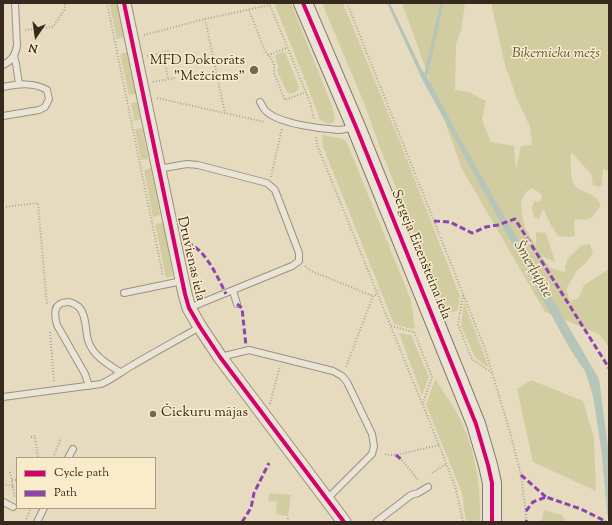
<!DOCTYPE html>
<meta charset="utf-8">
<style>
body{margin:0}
#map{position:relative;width:612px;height:525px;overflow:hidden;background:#e7dbbf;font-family:"Sorts Mill Goudy",serif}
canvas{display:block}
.frame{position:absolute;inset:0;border:4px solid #37291e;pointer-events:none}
.legend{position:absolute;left:16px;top:457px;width:140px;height:52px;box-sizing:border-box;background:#faeccb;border:1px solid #ac9e86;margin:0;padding:5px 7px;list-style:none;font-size:12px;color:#37291e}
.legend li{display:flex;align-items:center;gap:8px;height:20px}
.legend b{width:20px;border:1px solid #ac9e86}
.north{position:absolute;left:16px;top:16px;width:40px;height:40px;-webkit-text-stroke:3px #faeccb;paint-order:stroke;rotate:193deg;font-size:11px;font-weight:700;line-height:16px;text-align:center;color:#37291e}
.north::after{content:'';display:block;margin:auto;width:14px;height:18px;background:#37291e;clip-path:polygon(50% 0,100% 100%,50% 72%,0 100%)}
</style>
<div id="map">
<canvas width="612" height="525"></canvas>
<div class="frame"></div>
<ul class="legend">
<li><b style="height:5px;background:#d6006c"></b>Cycle path</li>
<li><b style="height:5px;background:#8e44ad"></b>Path</li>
</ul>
<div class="north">N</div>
</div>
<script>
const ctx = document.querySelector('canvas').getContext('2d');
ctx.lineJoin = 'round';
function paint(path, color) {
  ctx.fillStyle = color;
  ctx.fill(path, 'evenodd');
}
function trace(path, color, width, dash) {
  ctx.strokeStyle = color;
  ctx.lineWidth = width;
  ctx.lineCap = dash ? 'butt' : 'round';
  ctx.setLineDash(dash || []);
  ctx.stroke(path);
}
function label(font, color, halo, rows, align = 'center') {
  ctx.font = font + ' "Sorts Mill Goudy",serif';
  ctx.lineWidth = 3;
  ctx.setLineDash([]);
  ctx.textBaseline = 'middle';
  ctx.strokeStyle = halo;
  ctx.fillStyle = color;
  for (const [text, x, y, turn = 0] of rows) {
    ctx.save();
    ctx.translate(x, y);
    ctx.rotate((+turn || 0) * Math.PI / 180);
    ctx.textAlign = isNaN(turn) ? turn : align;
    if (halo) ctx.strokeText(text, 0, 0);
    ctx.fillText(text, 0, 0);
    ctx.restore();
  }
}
paint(new Path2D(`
 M109,3H118L125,37L117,39Z
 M274,3H291L332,106L335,117L334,122L328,124L320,120L307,85Z
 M322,3H343L402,147L460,296L459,304L457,311L450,312L444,309L381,150L364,103Z
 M402,3H465L461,31L456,44L455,90L468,92L486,101L482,120L491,142L514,146L516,171L521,146L532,145L530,127L517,99L505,65L491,3H609V174L608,171L603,169L602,186L599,187L593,185L591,174L571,152C571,160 570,178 574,184C579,192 590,192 596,198C598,200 600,204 601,206L591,218L586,220L581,219L575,220L574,224L575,236L569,237L558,236L551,225L543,209L539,219L534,217L532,208L534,201L540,202L542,195L533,188L527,191L521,201L522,214L525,228L536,246V232L546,233L555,262L541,256L550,268L565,272V267L568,258L582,245L590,244L593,253L586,263L578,269L566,289L570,301L579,298L584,285L609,269V347L599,334L545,312L462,169Z
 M127,52L136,94L129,95L120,54Z
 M283,52L286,54L299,87L298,91L290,94L287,92L277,71L278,66L275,56L277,54Z
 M137,102L141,119L134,121L131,103Z
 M142,128L148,159L141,160L135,129Z
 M322,135L344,139L347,143L411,300L415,328L412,329L394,324L323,147Z
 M151,168L160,215L153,217L144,170Z
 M163,223L173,276L166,278L155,224Z
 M464,302L488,365L487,367L475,357L461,326Z
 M399,333L411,335L429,377L422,395Z
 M436,380C445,395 456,409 463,425C476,455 481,490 480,522H466L462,493L426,405L434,382Z
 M531,380L583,401L594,438L596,491L533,462L517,389Z
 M269,493L291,495L288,516L276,514L277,502L268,501Z
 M544,510L562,515L566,522H541Z`), '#d1cda1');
paint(new Path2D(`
 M387,3H390L422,70L427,76L451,122L504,216L599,379L609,455V522L607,513L602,455L593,396L585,371L570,349L422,79Z`), '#b6c5b9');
trace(new Path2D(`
 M426,74L442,3`), '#b6c5b9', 3.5);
const lane = new Path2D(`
 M14,56L16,64L19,84
 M3,65C12,61 16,55 17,45L15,3
 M3,87C18,84 34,82 47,90L49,99L45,107L39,110L3,116
 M260,102C262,105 264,110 267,112C281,124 321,129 339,130C344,130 349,128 354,127
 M158,169L187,164L198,165L267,183L275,190L299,253V261L292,266L189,308
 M233,291L237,304
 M124,293L182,281
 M220,357L249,350L333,371L342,376L347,382L372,434L374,446L372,454L327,499
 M89,386L85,374L57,325C55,318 53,306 62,303C64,302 66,303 68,302C72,302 76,305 79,307C87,316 85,330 88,340C92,355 107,364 120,372
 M3,397L101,384C113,379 122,371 133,365C155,352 177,340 200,327
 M68,458L73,449
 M3,502L13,507
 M37,522L44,508
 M376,522L411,495L418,493L428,487`);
const street = new Path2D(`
 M124,3L185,294L189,308L200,327L220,357L344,522`);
const secondary = new Path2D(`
 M303,3L356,127L476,424L488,465L492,483V522`);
trace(lane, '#9a9181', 8);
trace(street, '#9a9181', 15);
trace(secondary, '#827a6b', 20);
trace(new Path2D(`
 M107,3L163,276
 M269,3L310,102L314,119
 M347,3L485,349L510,432L521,475L527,522
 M249,10L265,51L271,58L274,65V73L285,100L306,92
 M205,19L225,113
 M25,30L53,27L65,9V3
 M144,35L205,19L270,5
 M163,53L168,79
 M268,55L287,48
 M147,56L170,51
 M153,82L175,78
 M157,98L265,122
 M316,137L317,145L439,445L456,489L463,522
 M271,177L282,128
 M3,207L38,203L47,305
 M305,266L311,271L373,296
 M463,295L458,325L472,359L492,373
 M391,326L414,332L432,377L423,403
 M50,332L54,381
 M346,367L373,296L377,294
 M270,404L280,366
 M31,437L35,436L38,458
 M385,454L390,455H396L439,445
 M53,458L61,438
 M402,460L419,481
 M10,472L15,498
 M432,473L446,464
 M12,480H17
 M3,484L13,486
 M605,521H609
 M25,522L31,508
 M288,522V516`), '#aba599', 2, [1, 2]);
trace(lane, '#eae4d6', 6);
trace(street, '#eae4d6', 13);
trace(secondary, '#eae4d6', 18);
trace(new Path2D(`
 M434,221L450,222L472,233L486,227L498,225L515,219L609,368
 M187,243C205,248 218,278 226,294
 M237,304L242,308L246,346
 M396,455L402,460
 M521,475L546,497
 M526,511L533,502L546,497L581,509L605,521
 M242,522L251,508L254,493L269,463
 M526,522L527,520`), '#8e44ad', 3, [6, 3]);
trace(new Path2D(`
 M124,3L185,294L189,308L200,327L220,357L344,522
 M303,3L356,127L476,424L488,465L492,483V522`), '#d6006c', 4);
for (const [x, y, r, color] of [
 [254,70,5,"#756756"],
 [153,414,4,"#756756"]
]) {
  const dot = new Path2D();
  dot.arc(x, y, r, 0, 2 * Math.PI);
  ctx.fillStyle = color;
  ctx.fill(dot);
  trace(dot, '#faeccb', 1.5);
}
label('italic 14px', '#594f38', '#faeccb', [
 ["Biķernieku mežs",556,55]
]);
label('14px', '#37291e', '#faeccb', [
 ["MFD Doktorāts",245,62],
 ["\"Mežciems\"",245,78],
 ["Čiekuru mājas",161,414,"left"]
], 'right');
label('14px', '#37291e', '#faeccb', [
 ["Sergeja Eizenšteina iela",420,255,68],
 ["Druvienas iela",190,259,77]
]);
label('italic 15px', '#524e44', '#faeccb', [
 ["Šmerļupīte",532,270,60]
]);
</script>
